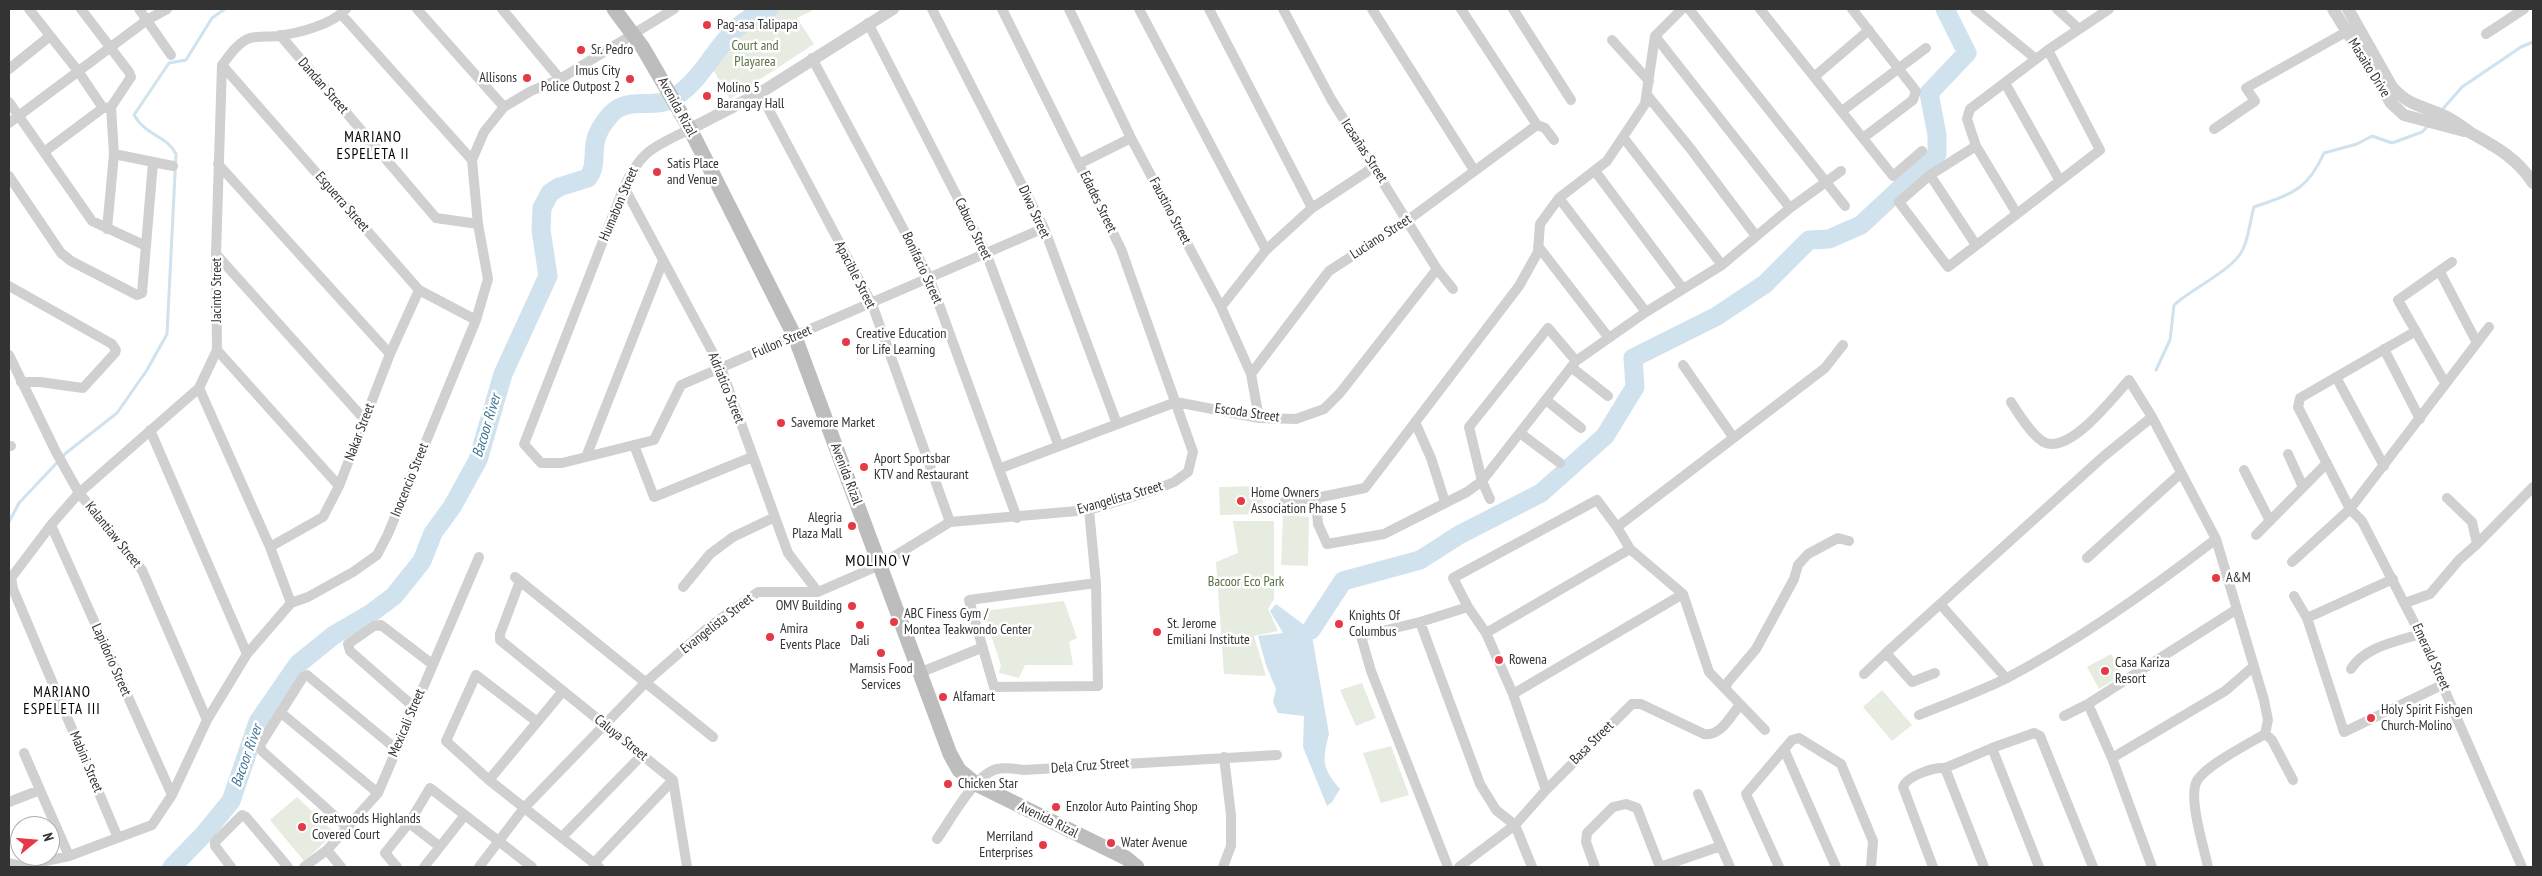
<!DOCTYPE html>
<meta charset="utf-8">
<style>
body{margin:0}
#map{position:relative;width:2542px;height:876px;overflow:hidden;background:#fff;font-family:"PT Sans Narrow",sans-serif}
canvas{display:block}
.frame{position:absolute;inset:0;border:10px solid #333;pointer-events:none}
.north{position:absolute;left:10px;top:816px;width:50px;height:50px;box-sizing:border-box;background:#fff;border:1px solid #adadad;border-radius:50%;rotate:73deg;font-size:14px;font-weight:700;line-height:20px;text-align:center;color:#333}
.north::after{content:'';display:block;margin:auto;width:18px;height:22px;background:#e63946;clip-path:polygon(50% 0,100% 100%,50% 72%,0 100%)}
</style>
<div id="map">
<canvas width="2542" height="876"></canvas>
<div class="frame"></div>
<div class="north">N</div>
</div>
<script>
const ctx = document.querySelector('canvas').getContext('2d');
ctx.lineJoin = 'round';
function paint(path, color) {
  ctx.fillStyle = color;
  ctx.fill(path, 'evenodd');
}
function trace(path, color, width, dash) {
  ctx.strokeStyle = color;
  ctx.lineWidth = width;
  ctx.lineCap = dash ? 'butt' : 'round';
  ctx.setLineDash(dash || []);
  ctx.stroke(path);
}
function label(font, color, halo, rows, align = 'center') {
  ctx.font = font + ' "PT Sans Narrow",sans-serif';
  ctx.lineWidth = 5;
  ctx.setLineDash([]);
  ctx.textBaseline = 'middle';
  ctx.strokeStyle = halo;
  ctx.fillStyle = color;
  for (const [text, x, y, turn = 0] of rows) {
    ctx.save();
    ctx.translate(x, y);
    ctx.rotate((+turn || 0) * Math.PI / 180);
    ctx.textAlign = isNaN(turn) ? turn : align;
    if (halo) ctx.strokeText(text, 0, 0);
    ctx.fillText(text, 0, 0);
    ctx.restore();
  }
}
paint(new Path2D(`
 M756,9H815L797,18L814,44L730,99L711,66L681,99L676,92C697,66 726,21 756,9Z
 M1262,486L1263,514L1220,515L1219,487Z
 M1283,515L1309,517L1308,566L1281,565Z
 M1233,521H1274V599L1268,609L1278,631L1254,636L1266,676L1224,674L1216,562L1238,553Z
 M1064,601L1077,638L1069,642L1073,665H1025L1019,678L999,673L1001,665L983,611Z
 M2111,654L2122,675L2099,689L2087,667Z
 M1362,683L1376,718L1356,726L1340,690Z
 M1882,690L1912,725L1892,741L1863,707Z
 M1391,746L1409,795L1381,803L1363,753Z
 M297,797L335,833L304,861L270,820Z`), '#e6ecdf');
paint(new Path2D(`
 M1276,604L1311,630L1329,734C1322,761 1322,768 1340,789L1332,802L1327,806L1303,747L1304,716L1278,713L1273,702L1276,689L1266,665L1258,636L1283,633L1270,611Z`), '#cfe2ee');
trace(new Path2D(`
 M2441,111L2462,87L2521,47L2533,42
 M2156,370L2170,340L2174,305C2192,288 2234,270 2243,249C2249,237 2250,220 2254,207C2291,194 2307,191 2324,153L2357,144L2372,136L2392,143L2422,132L2429,125
 M9,522L19,503L66,453L117,413L147,370L167,334L176,154C166,135 146,136 134,115L169,63L186,60L212,18L225,9`), '#cfe2ee', 3);
trace(new Path2D(`
 M1311,630L1343,581L1420,560L1459,535L1541,493L1605,436L1635,387L1633,358L1717,316L1765,284L1809,240L1829,239L1861,225L1937,154V135L1929,93L1967,53L1945,9
 M172,867L204,834L231,801L258,722L298,664L334,635L370,614L394,596L422,561L433,533L452,507L478,460L503,374L548,276L541,230L542,208L550,193L559,187L588,178C596,167 593,157 595,144C596,134 604,122 611,114C629,95 655,111 675,97C713,72 719,26 769,9`), '#cfe2ee', 19);
trace(new Path2D(`
 M29,9L78,71L103,108L111,107
 M81,9L129,72L131,77L111,107L114,154L107,229
 M139,9L171,55
 M417,9L504,107
 M502,9L560,79
 M932,9L1044,228L1117,424
 M1069,9L1131,138L1221,307L1251,374L1259,418
 M1139,9L1266,250
 M1209,9L1312,208
 M1283,9L1331,99L1437,269L1453,289
 M1372,9L1474,170
 M1461,9L1537,125
 M1513,9L1571,100
 M1689,9L1845,206
 M1760,9L1893,176L1922,151
 M1852,9L1916,91L1913,100L1863,138
 M1975,9L2036,59
 M2057,9L2079,29
 M341,14L472,160
 M868,23L986,253L1058,444
 M2486,34L2524,9
 M280,35L436,218L478,224
 M1655,36L1790,208
 M1612,40L1649,81
 M2048,50L2100,150L1948,267L1899,202L1930,175L1976,146L1967,119L1970,109L2048,50L2109,9
 M812,58L929,277L1017,518
 M222,65L419,290L476,320
 M9,69L50,36
 M1814,77L1869,30
 M2005,83L2060,181
 M760,93L872,304L950,522
 M1647,95L1690,148L1756,236
 M9,102L92,221L146,246
 M1842,111L1926,48
 M9,123L147,20L167,9
 M1537,125L1545,128L1554,140
 M690,129C654,147 642,149 624,187L524,444L541,463H562L654,440L681,385L1044,228
 M2214,129L2255,101L2246,88L2346,32
 M1623,137L1722,265
 M1976,146L2017,214
 M44,152L103,108
 M114,154L173,166
 M218,164L390,354
 M1079,164L1131,138
 M1595,171L1683,289
 M1930,175L1976,245
 M9,176L61,253L71,261L137,295L142,293L153,162
 M624,187L721,368L788,553L818,592
 M1559,198L1646,312
 M1538,246L1609,338
 M216,254L364,419
 M2440,272L2476,341
 M9,286L112,344L116,350L115,353L83,388L40,382H21
 M1221,307L1266,250L1312,208L1374,167
 M2416,331L2300,398L2298,407L2350,509L2362,521L2420,634L2522,867
 M2384,349L2420,419
 M217,350L339,486
 M9,355L56,452L79,493L142,570L207,720
 M1683,365L1733,437
 M1571,367L1608,396
 M1251,374L1329,271L1408,220L1537,125
 M2336,377L2384,466
 M2445,383L2398,300L2452,262
 M199,388L270,547L291,603
 M1546,400L1581,428
 M2011,402C2018,413 2034,439 2046,443C2072,452 2113,397 2129,380L2152,417L2216,539L2264,700L2268,720L2265,734C2250,743 2202,767 2196,783C2189,801 2204,848 2208,867
 M1415,422L1431,458L1445,502
 M150,430L247,654
 M1520,433L1560,463
 M634,445L654,497L752,457
 M9,446H11
 M2288,454L2303,487
 M586,457L663,261
 M1001,468L1176,402L1259,418L1296,419L1324,409L1340,393L1437,269
 M2244,470L2270,521
 M1316,498L1318,524L1327,544L1384,534L1467,492L1482,481L1576,361L1646,312L1722,265L1790,208L1841,171
 M1490,499L1482,481L1469,427L1548,328L1576,361
 M1285,501L1316,498L1365,488L1519,286L1538,252L1540,224L1559,198L1607,161L1645,104L1655,36L1682,9
 M1089,510L1096,583L1098,686L994,687L969,600L1096,583
 M51,525L172,795
 M1617,527L1825,368L1843,345
 M2256,535L2327,463
 M2477,544L2533,487
 M270,547L323,517L339,486L390,354L419,290
 M2087,558L2181,473
 M2292,562L2350,509L2489,327
 M515,577L713,737
 M520,581L500,634V640L673,780L687,867
 M683,587L710,554L733,537L775,517
 M2294,596L2307,618L2344,732L2444,684
 M2405,603L2430,594L2459,560L2477,544L2472,522L2447,498
 M1940,604L2006,678
 M2307,618L2393,579
 M1420,622L1480,784L1496,810L1515,825L1532,867
 M1486,633L1630,549
 M2351,669C2364,647 2398,641 2420,634
 M919,673L981,648
 M1935,673L1912,682L1886,653L2104,456L2152,417
 M1864,674L1886,653
 M1725,689L1728,682L1756,649L1794,579L1798,565L1808,554L1838,538L1849,541
 M1513,694L1683,594
 M415,708L350,651L348,644L374,626L381,625L432,664
 M280,712L378,793
 M1919,715C1948,703 1979,692 2007,678C2081,639 2150,590 2216,539
 M2064,716L2088,704
 M536,721L476,675L446,741L489,780L599,867
 M2265,734L2272,740L2293,780
 M1784,749L1836,867
 M24,753L40,790
 M2112,758L2225,691L2254,666
 M1945,768L1992,748
 M489,780L563,691
 M1546,790L1513,694L1486,633L1468,607L1453,578L1597,500L1617,527L1630,549L1683,594L1709,672L1765,730
 M1698,794L1730,867
 M9,802L40,790L69,856
 M409,823L439,846
 M348,828L262,751L260,745L303,677L307,675L396,749
 M562,837L642,755
 M118,838L13,589L11,578L51,525L79,493L199,388L217,350L216,254L222,65C229,56 238,42 250,38C259,36 269,37 278,36C298,33 332,25 346,9
 M937,839C950,821 975,774 997,769C1005,767 1016,769 1024,770L1277,755
 M327,850L341,867
 M595,862L673,780
 M9,863L22,866L69,856L152,825L172,795L207,720L247,654L291,603L308,597L353,572L377,555L388,534L476,320L488,279L478,224L472,160L484,132L504,107L531,91L560,79L674,9
 M231,867L215,846V842L242,815L246,817L288,867
 M304,867L327,850L378,793L479,557
 M397,867L385,853L409,823L430,788L532,867
 M424,867L465,815
 M479,867L524,808L646,682L710,626L758,592H818L880,565L950,522L1089,510L1157,489L1174,482L1188,472L1193,452L1121,249L1002,9
 M1223,867L1231,846V815L1224,757
 M1448,867L1371,671L1361,636L1420,622L1468,607
 M1459,867L1515,825L1546,790L1632,704H1641L1704,734C1720,737 1730,717 1739,706
 M1595,867L1586,842L1587,833L1613,807L1626,804L1637,808L1660,867
 M1660,867L1721,846
 M1779,867L1746,794L1792,740L1799,738L1841,764L1873,841L1871,867
 M1933,867L1903,787C1907,776 1933,767 1945,768L1984,867
 M2039,867L1992,748L2034,733L2040,736L2093,867
 M2152,867L2112,758L2088,704L2237,609`), '#d0d0d0', 10);
trace(new Path2D(`
 M2333,9L2391,103L2404,115L2464,131
 M2348,9L2392,87C2412,109 2425,105 2449,118C2457,122 2464,128 2471,133C2496,147 2517,158 2533,183
 M690,129L760,93L893,9`), '#d0d0d0', 12);
trace(new Path2D(`
 M614,9L643,48L690,129L795,337L950,754L959,770L976,784L1126,858L1137,867`), '#bdbdbd', 15);
for (const [x, y, r, color] of [
 [707,25,5,"#e63946"],
 [581,50,5,"#e63946"],
 [527,78,5,"#e63946"],
 [630,79,5,"#e63946"],
 [707,96,5,"#e63946"],
 [657,172,5,"#e63946"],
 [846,342,5,"#e63946"],
 [781,423,5,"#e63946"],
 [864,467,5,"#e63946"],
 [1241,501,5,"#e63946"],
 [852,526,5,"#e63946"],
 [2216,578,5,"#e63946"],
 [852,606,5,"#e63946"],
 [894,622,5,"#e63946"],
 [1339,624,5,"#e63946"],
 [860,625,5,"#e63946"],
 [1157,632,5,"#e63946"],
 [770,637,5,"#e63946"],
 [881,653,5,"#e63946"],
 [1499,660,5,"#e63946"],
 [2105,671,5,"#e63946"],
 [943,697,5,"#e63946"],
 [2371,718,5,"#e63946"],
 [948,784,5,"#e63946"],
 [1056,807,5,"#e63946"],
 [302,827,5,"#e63946"],
 [1111,843,5,"#e63946"],
 [1043,845,5,"#e63946"]
]) {
  const dot = new Path2D();
  dot.arc(x, y, r, 0, 2 * Math.PI);
  ctx.fillStyle = color;
  ctx.fill(dot);
  trace(dot, '#fff', 2);
}
label('14px', '#333', '#fff', [
 ["Pag-asa Talipapa",717,25],
 ["Sr. Pedro",591,50],
 ["Imus City",620,71,"right"],
 ["Police Outpost 2",620,87,"right"],
 ["Allisons",517,78,"right"],
 ["Molino 5",717,88],
 ["Barangay Hall",717,104],
 ["Satis Place",667,164],
 ["and Venue",667,180],
 ["Creative Education",856,334],
 ["for Life Learning",856,350],
 ["Savemore Market",791,423],
 ["Aport Sportsbar",874,459],
 ["KTV and Restaurant",874,475],
 ["Home Owners",1251,493],
 ["Association Phase 5",1251,509],
 ["Alegria",842,518,"right"],
 ["Plaza Mall",842,534,"right"],
 ["A&M",2226,578],
 ["OMV Building",842,606,"right"],
 ["ABC Finess Gym /",904,614],
 ["Montea Teakwondo Center",904,630],
 ["Knights Of",1349,616],
 ["Columbus",1349,632],
 ["St. Jerome",1167,624],
 ["Emiliani Institute",1167,640],
 ["Amira",780,629],
 ["Events Place",780,645],
 ["Dali",860,641,"center"],
 ["Rowena",1509,660],
 ["Casa Kariza",2115,663],
 ["Resort",2115,679],
 ["Mamsis Food",881,669,"center"],
 ["Services",881,685,"center"],
 ["Alfamart",953,697],
 ["Holy Spirit Fishgen",2381,710],
 ["Church-Molino",2381,726],
 ["Chicken Star",958,784],
 ["Enzolor Auto Painting Shop",1066,807],
 ["Greatwoods Highlands",312,819],
 ["Covered Court",312,835],
 ["Merriland",1033,837,"right"],
 ["Enterprises",1033,853,"right"],
 ["Water Avenue",1121,843]
], 'left');
label('14px', '#56703f', '#fff', [
 ["Court and",755,46],
 ["Playarea",755,62],
 ["Bacoor Eco Park",1246,582]
]);
label('14px', '#333', '#fff', [
 ["Masaito Drive",2369,68,58],
 ["Dandan Street",323,86,49],
 ["Avenida Rizal",677,107,61],
 ["Icasañas Street",1364,151,57],
 ["Esguerra Street",342,202,49],
 ["Edades Street",1098,202,64],
 ["Humabon Street",619,204,-67],
 ["Faustino Street",1170,211,62],
 ["Diwa Street",1034,212,65],
 ["Cabuco Street",973,229,64],
 ["Luciano Street",1381,237,-33],
 ["Bonifacio Street",922,268,65],
 ["Apacible Street",855,275,63],
 ["Jacinto Street",217,290,-90],
 ["Fullon Street",782,342,-23],
 ["Adriatico Street",726,388,68],
 ["Escoda Street",1247,413,8],
 ["Nakar Street",360,432,-69],
 ["Avenida Rizal",846,474,69],
 ["Inocencio Street",410,480,-68],
 ["Evangelista Street",1120,498,-16],
 ["Kalantiaw Street",113,535,51],
 ["Evangelista Street",717,624,-38],
 ["Emerald Street",2431,657,65],
 ["Lapidorio Street",111,660,66],
 ["Mexicali Street",407,723,-67],
 ["Caluya Street",621,738,39],
 ["Basa Street",1592,743,-45],
 ["Mabini Street",86,762,67],
 ["Dela Cruz Street",1090,766,-4],
 ["Avenida Rizal",1048,820,26]
]);
ctx.letterSpacing = '1px';
label('15px', '#000', '#fff', [
 ["MARIANO",373,138],
 ["ESPELETA II",373,155],
 ["MARIANO",62,693],
 ["ESPELETA III",62,710]
]);
ctx.letterSpacing = '0px';
label('italic 15px', '#3f7597', '#fff', [
 ["Bacoor River",487,426,-73],
 ["Bacoor River",247,756,-70]
]);
ctx.letterSpacing = '1px';
label('16px', '#000', '#fff', [
 ["MOLINO V",878,561]
]);
ctx.letterSpacing = '0px';
</script>
